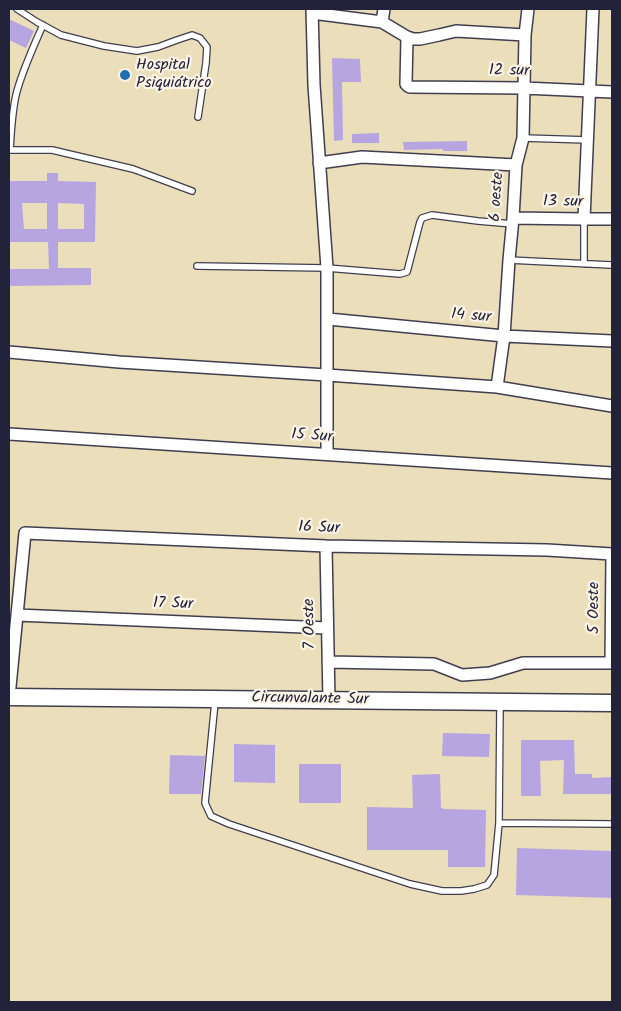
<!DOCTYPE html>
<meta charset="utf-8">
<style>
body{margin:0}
#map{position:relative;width:621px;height:1011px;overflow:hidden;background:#ebdebb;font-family:Kalam,sans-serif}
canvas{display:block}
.frame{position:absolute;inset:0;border:10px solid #22223b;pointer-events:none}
</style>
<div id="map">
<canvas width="621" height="1011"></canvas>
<div class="frame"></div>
</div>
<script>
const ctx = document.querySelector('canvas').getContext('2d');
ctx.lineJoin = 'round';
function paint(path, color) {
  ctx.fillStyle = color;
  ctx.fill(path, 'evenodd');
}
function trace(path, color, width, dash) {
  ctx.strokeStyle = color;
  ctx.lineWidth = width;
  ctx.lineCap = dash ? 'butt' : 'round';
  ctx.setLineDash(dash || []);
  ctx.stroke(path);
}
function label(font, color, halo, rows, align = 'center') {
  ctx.font = font + ' Kalam,sans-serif';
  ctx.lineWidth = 4.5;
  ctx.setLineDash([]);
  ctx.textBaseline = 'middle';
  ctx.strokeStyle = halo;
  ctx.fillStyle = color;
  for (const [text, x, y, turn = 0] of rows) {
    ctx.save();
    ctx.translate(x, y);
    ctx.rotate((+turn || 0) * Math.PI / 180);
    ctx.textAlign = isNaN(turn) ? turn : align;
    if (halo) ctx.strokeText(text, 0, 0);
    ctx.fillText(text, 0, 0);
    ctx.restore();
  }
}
paint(new Path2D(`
 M9,19L34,31L26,48L9,40Z
 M332,58L360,59L361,82H342L343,140L334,141Z
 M379,133V143H352V134Z
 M467,141V151H443V149L404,150L403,142Z
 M47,173H58V181L96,182L95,242H58V268H91V285L9,286V269H49L48,242H9V181H47ZM22,203H47V229H24ZM58,203L84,204V229H58Z
 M443,733L490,734L489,757L442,756Z
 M521,740H574L575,774H592V778L612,777V794H563L564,760L540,761L541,796H521Z
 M234,744L275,745V783L234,782Z
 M170,755L205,756L201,794H169Z
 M299,764H341V803H299Z
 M440,774L441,808H443V809L486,810L485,867H448V850H367V807L413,808L412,775Z
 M517,848L612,851V898L516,895Z`), '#b7a5e1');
const lane = new Path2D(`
 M17,9L37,22L61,35L104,46L137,51L158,47L177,40L192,35L200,38L207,47L206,63L198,117
 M523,138L588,140
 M9,150H52L133,169L192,191
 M10,150C11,132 12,113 16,95C22,71 33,48 43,25
 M584,219V264
 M509,260L611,265
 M197,266L327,268L400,274L407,272L420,222L422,218L432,215L478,221L513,224
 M215,702L205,803L211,816L229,824L410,884L442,891H461L474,889L487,885L494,875L499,823L500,704
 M499,823L612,824`);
const street = new Path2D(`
 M312,9L314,85L327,268V454
 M312,13L382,22L407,37L413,39H420L439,35L456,31L525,35
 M382,22L384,9
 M407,37L406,84L408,86L410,87L524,88L612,92
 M319,163L362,157L516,165
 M513,218L584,219H612
 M584,219L593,9
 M328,319L504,336L612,341
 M9,352L119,362L327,375L497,387L612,406
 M497,387L504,336L509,260L513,218L516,165L523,138L525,35L528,9
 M9,434L612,473
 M326,546L329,701
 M17,615L327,628
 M328,662L434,664L462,675L490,673L523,663H612
 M611,663L612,554
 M9,697L25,533L326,546L547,550L612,554`);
const secondary = new Path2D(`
 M9,697L612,703`);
trace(lane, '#403e4e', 8);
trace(street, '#403e4e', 14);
trace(secondary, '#403e4e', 19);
trace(lane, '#fff', 5.5);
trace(street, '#fff', 11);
trace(secondary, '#fff', 16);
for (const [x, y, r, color] of [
 [125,75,6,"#1f6fb2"]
]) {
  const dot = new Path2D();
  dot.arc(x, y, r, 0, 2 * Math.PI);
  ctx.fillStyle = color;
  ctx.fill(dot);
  trace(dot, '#fcf5e5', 2);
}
label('16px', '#22223b', '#fcf5e5', [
 ["Hospital",136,66],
 ["Psiquiátrico",136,84]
], 'left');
label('16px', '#22223b', '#fcf5e5', [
 ["12 sur",509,72,1],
 ["6 oeste",498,197,-86],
 ["13 sur",563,203,1],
 ["14 sur",471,317,5],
 ["15 Sur",312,437,4],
 ["16 Sur",319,529,2],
 ["17 Sur",173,605,2],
 ["5 Oeste",595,608,-90],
 ["7 Oeste",311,624,-91],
 ["Circunvalante Sur",310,700,1]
]);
</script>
